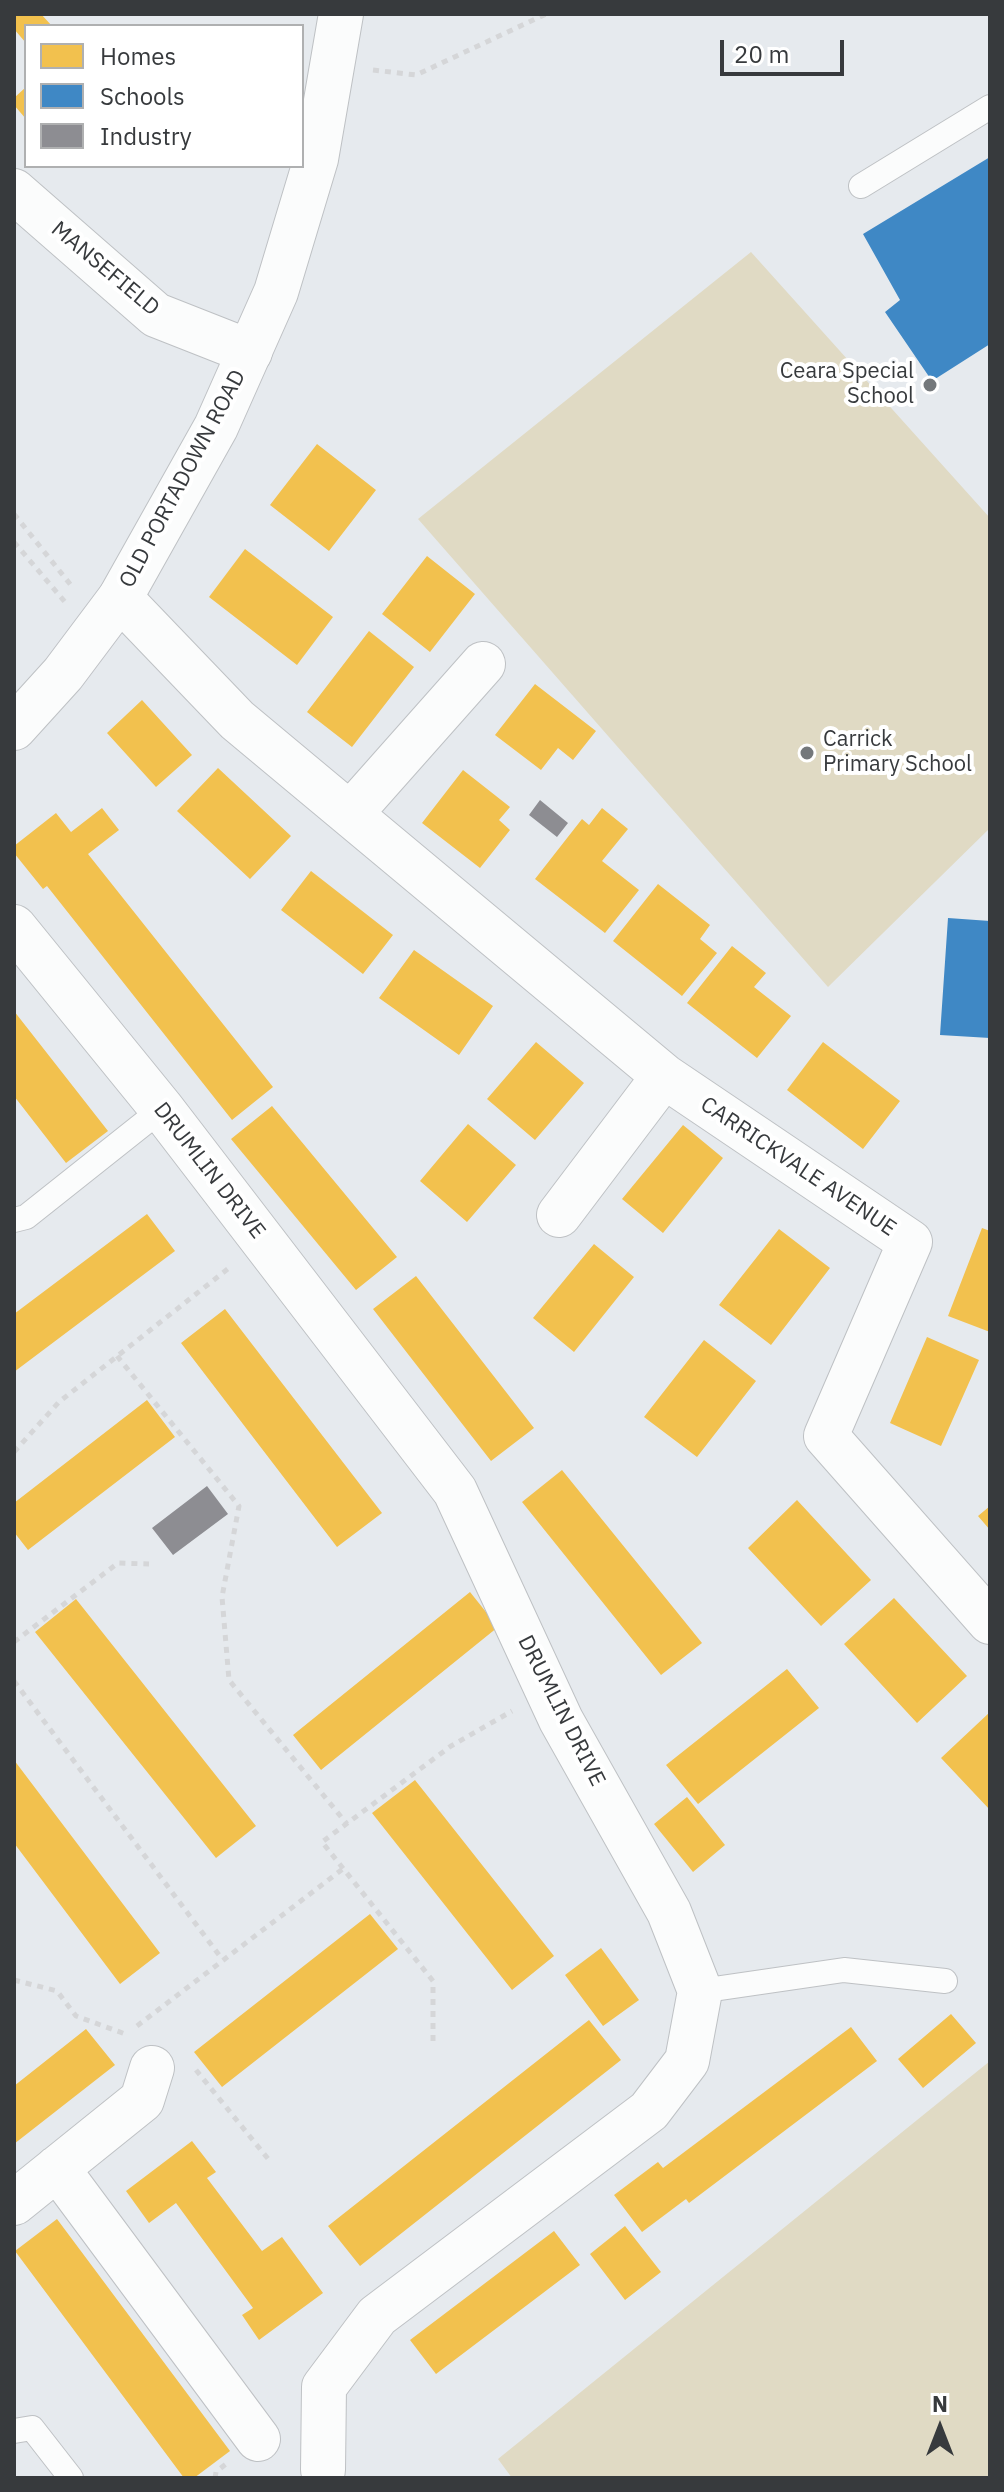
<!DOCTYPE html>
<style>
body{margin:0}
#map{position:relative;width:1004px;height:2492px;overflow:hidden;background:#e6eaee;font-family:"IBM Plex Sans",sans-serif}
canvas{display:block}
.frame{position:absolute;inset:0;border:16px solid #373a3d;pointer-events:none}
.legend{position:absolute;left:24px;top:24px;width:280px;height:144px;box-sizing:border-box;background:#fff;border:2px solid #afb0b1;margin:0;padding:10px 14px;list-style:none;font-size:24px;color:#373a3d}
.legend li{display:flex;align-items:center;gap:16px;height:40px}
.legend b{width:40px;border:2px solid #afb0b1}
.north{position:absolute;left:900px;top:2388px;width:80px;height:80px;-webkit-text-stroke:6px #fff;paint-order:stroke;rotate:0deg;font-size:22px;font-weight:700;line-height:32px;text-align:center;color:#373a3d}
.north::after{content:'';display:block;margin:auto;width:28px;height:36px;background:#373a3d;clip-path:polygon(50% 0,100% 100%,50% 72%,0 100%)}
.scale{position:absolute;left:720px;top:40px;width:124px;height:36px;box-sizing:border-box;border:4px solid #373a3d;border-top:0;padding-left:10px;font-size:24px;line-height:28px;white-space:nowrap;color:#373a3d;-webkit-text-stroke:6px #fff;paint-order:stroke}
</style>
<div id="map">
<canvas width="1004" height="2492"></canvas>
<div class="frame"></div>
<ul class="legend">
<li><b style="height:22px;background:#f2c14e"></b>Homes</li>
<li><b style="height:22px;background:#3f88c5"></b>Schools</li>
<li><b style="height:22px;background:#8d8d92"></b>Industry</li>
</ul>
<div class="north">N</div>
<div class="scale">20 m</div>
</div>
<script>
const ctx = document.querySelector('canvas').getContext('2d');
ctx.lineJoin = 'round';
function paint(path, color) {
  ctx.fillStyle = color;
  ctx.fill(path, 'evenodd');
}
function trace(path, color, width, dash) {
  ctx.strokeStyle = color;
  ctx.lineWidth = width;
  ctx.lineCap = dash ? 'butt' : 'round';
  ctx.setLineDash(dash || []);
  ctx.stroke(path);
}
function label(font, color, halo, rows, align = 'center') {
  ctx.font = font + ' "IBM Plex Sans",sans-serif';
  ctx.lineWidth = 8;
  ctx.setLineDash([]);
  ctx.textBaseline = 'middle';
  ctx.strokeStyle = halo;
  ctx.fillStyle = color;
  for (const [text, x, y, turn = 0] of rows) {
    ctx.save();
    ctx.translate(x, y);
    ctx.rotate((+turn || 0) * Math.PI / 180);
    ctx.textAlign = isNaN(turn) ? turn : align;
    if (halo) ctx.strokeText(text, 0, 0);
    ctx.fillText(text, 0, 0);
    ctx.restore();
  }
}
paint(new Path2D(`
 M751,252L990,518V828L828,987L418,519Z
 M990,2061V2478H512L498,2459Z`), '#e0dac4');
paint(new Path2D(`
 M14,14H41L52,26H26V43L14,29Z
 M26,87V119L14,105V98Z
 M317,444L376,490L329,551L270,505Z
 M245,549L333,617L297,665L209,597Z
 M427,556L475,594L430,652L382,614Z
 M369,631L414,667L352,747L307,712Z
 M535,684L596,731L573,760L558,748L541,770L495,735Z
 M142,700L192,755L156,787L107,733Z
 M218,768L291,836L250,879L177,811Z
 M463,770L510,807L499,820L510,830L480,868L422,823Z
 M102,808L119,830L88,854L273,1087L232,1120L47,886L43,889L14,853V846L56,813L71,832Z
 M602,808L628,829L602,861L639,890L605,933L535,879L582,819L589,825Z
 M311,871L393,935L363,974L281,910Z
 M658,884L710,925L700,939L717,953L682,996L613,941Z
 M732,946L766,973L754,987L791,1016L757,1058L687,1003Z
 M414,950L493,1006L459,1055L379,998Z
 M14,1011L108,1131L66,1163L14,1096Z
 M536,1042L584,1083L535,1140L487,1099Z
 M823,1042L900,1101L863,1149L787,1090Z
 M272,1106L397,1257L356,1290L231,1139Z
 M468,1124L516,1165L467,1222L420,1181Z
 M683,1125L723,1158L663,1233L622,1199Z
 M147,1214L175,1251L14,1372V1314Z
 M982,1228L990,1231V1332L948,1316Z
 M779,1229L830,1268L771,1345L719,1305Z
 M594,1244L634,1277L574,1352L533,1318Z
 M416,1276L534,1428L491,1461L373,1309Z
 M225,1309L382,1513L337,1547L181,1343Z
 M927,1337L979,1360L941,1446L890,1423Z
 M704,1340L756,1381L697,1457L644,1417Z
 M147,1400L175,1437L28,1550L14,1532V1503Z
 M562,1470L702,1643L661,1675L522,1502Z
 M797,1500L871,1580L821,1626L748,1548Z
 M990,1506V1530L978,1516Z
 M470,1592L498,1627L321,1770L293,1735Z
 M894,1598L967,1676L917,1723L844,1644Z
 M76,1599L256,1826L216,1858L35,1632Z
 M787,1669L819,1708L698,1804L666,1765Z
 M990,1712V1810L941,1758Z
 M14,1760L160,1953L120,1984L14,1843Z
 M415,1780L554,1956L512,1990L372,1813Z
 M687,1797L725,1845L693,1872L654,1824Z
 M370,1914L398,1949L222,2087L194,2052Z
 M601,1948L639,2000L603,2026L565,1975Z
 M951,2014L976,2043L923,2088L898,2059Z
 M589,2020L621,2060L360,2266L328,2226Z
 M851,2027L877,2061L689,2203L686,2199L642,2232L614,2195L658,2162L663,2168Z
 M86,2029L115,2065L14,2144V2086Z
 M192,2141L216,2172L207,2178L262,2251L282,2237L323,2293L259,2340L242,2315L253,2308L176,2203L149,2223L126,2191Z
 M57,2219L230,2451L194,2478H184L15,2251Z
 M625,2226L661,2272L625,2300L590,2254Z
 M554,2231L580,2265L436,2374L410,2340Z`), '#f2c14e');
paint(new Path2D(`
 M990,157V344L932,381L885,312L900,300L863,234Z
 M948,918L990,921V1038L940,1035Z`), '#3f88c5');
paint(new Path2D(`
 M540,800L568,823L557,837L529,815Z
 M207,1486L228,1514L173,1555L152,1528Z`), '#8d8d92');
const lane = new Path2D(`
 M861,186L990,107
 M14,1220L26,1217L162,1109
 M700,1991L844,1970L945,1981
 M14,2431L32,2428L71,2478`);
const street = new Path2D(`
 M14,191L156,315L250,352
 M120,598L237,720L664,1076L910,1242L826,1436L990,1622
 M350,814L483,664
 M14,927L162,1109L455,1491L561,1720L669,1912L700,1991L687,2061L649,2111L377,2316L324,2387L323,2470
 M559,1215L664,1076
 M57,2168L258,2439
 M14,2203L142,2100L152,2068`);
const secondary = new Path2D(`
 M14,728L63,674L120,598L216,427L276,292L316,159L341,14`);
trace(lane, '#bec1c4', 26);
trace(street, '#bec1c4', 46);
trace(secondary, '#bec1c4', 46);
trace(new Path2D(`
 M373,70L416,75L546,14
 M14,514L74,589
 M14,542L65,602
 M117,1356L239,1506L222,1597L229,1680L347,1824
 M14,1452L59,1402L229,1268
 M14,1642L118,1563L149,1564
 M14,1681L222,1959
 M14,1980L57,1991L76,2016L128,2035
 M137,2026L344,1868
 M433,2041V1981L322,1842L451,1746L512,1711
 M196,2070L269,2160
 M215,2478L216,2472L226,2464`), '#d5d6d8', 5, [6, 6]);
trace(lane, '#fbfcfc', 24);
trace(street, '#fbfcfc', 44);
trace(secondary, '#fbfcfc', 44);
for (const [x, y, r, color] of [
 [930,385,8,"#74787b"],
 [807,753,8,"#74787b"]
]) {
  const dot = new Path2D();
  dot.arc(x, y, r, 0, 2 * Math.PI);
  ctx.fillStyle = color;
  ctx.fill(dot);
  trace(dot, '#fff', 3);
}
label('22px', '#373a3d', '#fff', [
 ["MANSEFIELD",105,269,40],
 ["OLD PORTADOWN ROAD",183,479,-62],
 ["CARRICKVALE AVENUE",798,1167,34],
 ["DRUMLIN DRIVE",209,1171,52],
 ["DRUMLIN DRIVE",561,1711,63]
]);
label('22px', '#373a3d', '#fff', [
 ["Ceara Special",914,372],
 ["School",914,397],
 ["Carrick",823,740,"left"],
 ["Primary School",823,765,"left"]
], 'right');
</script>
